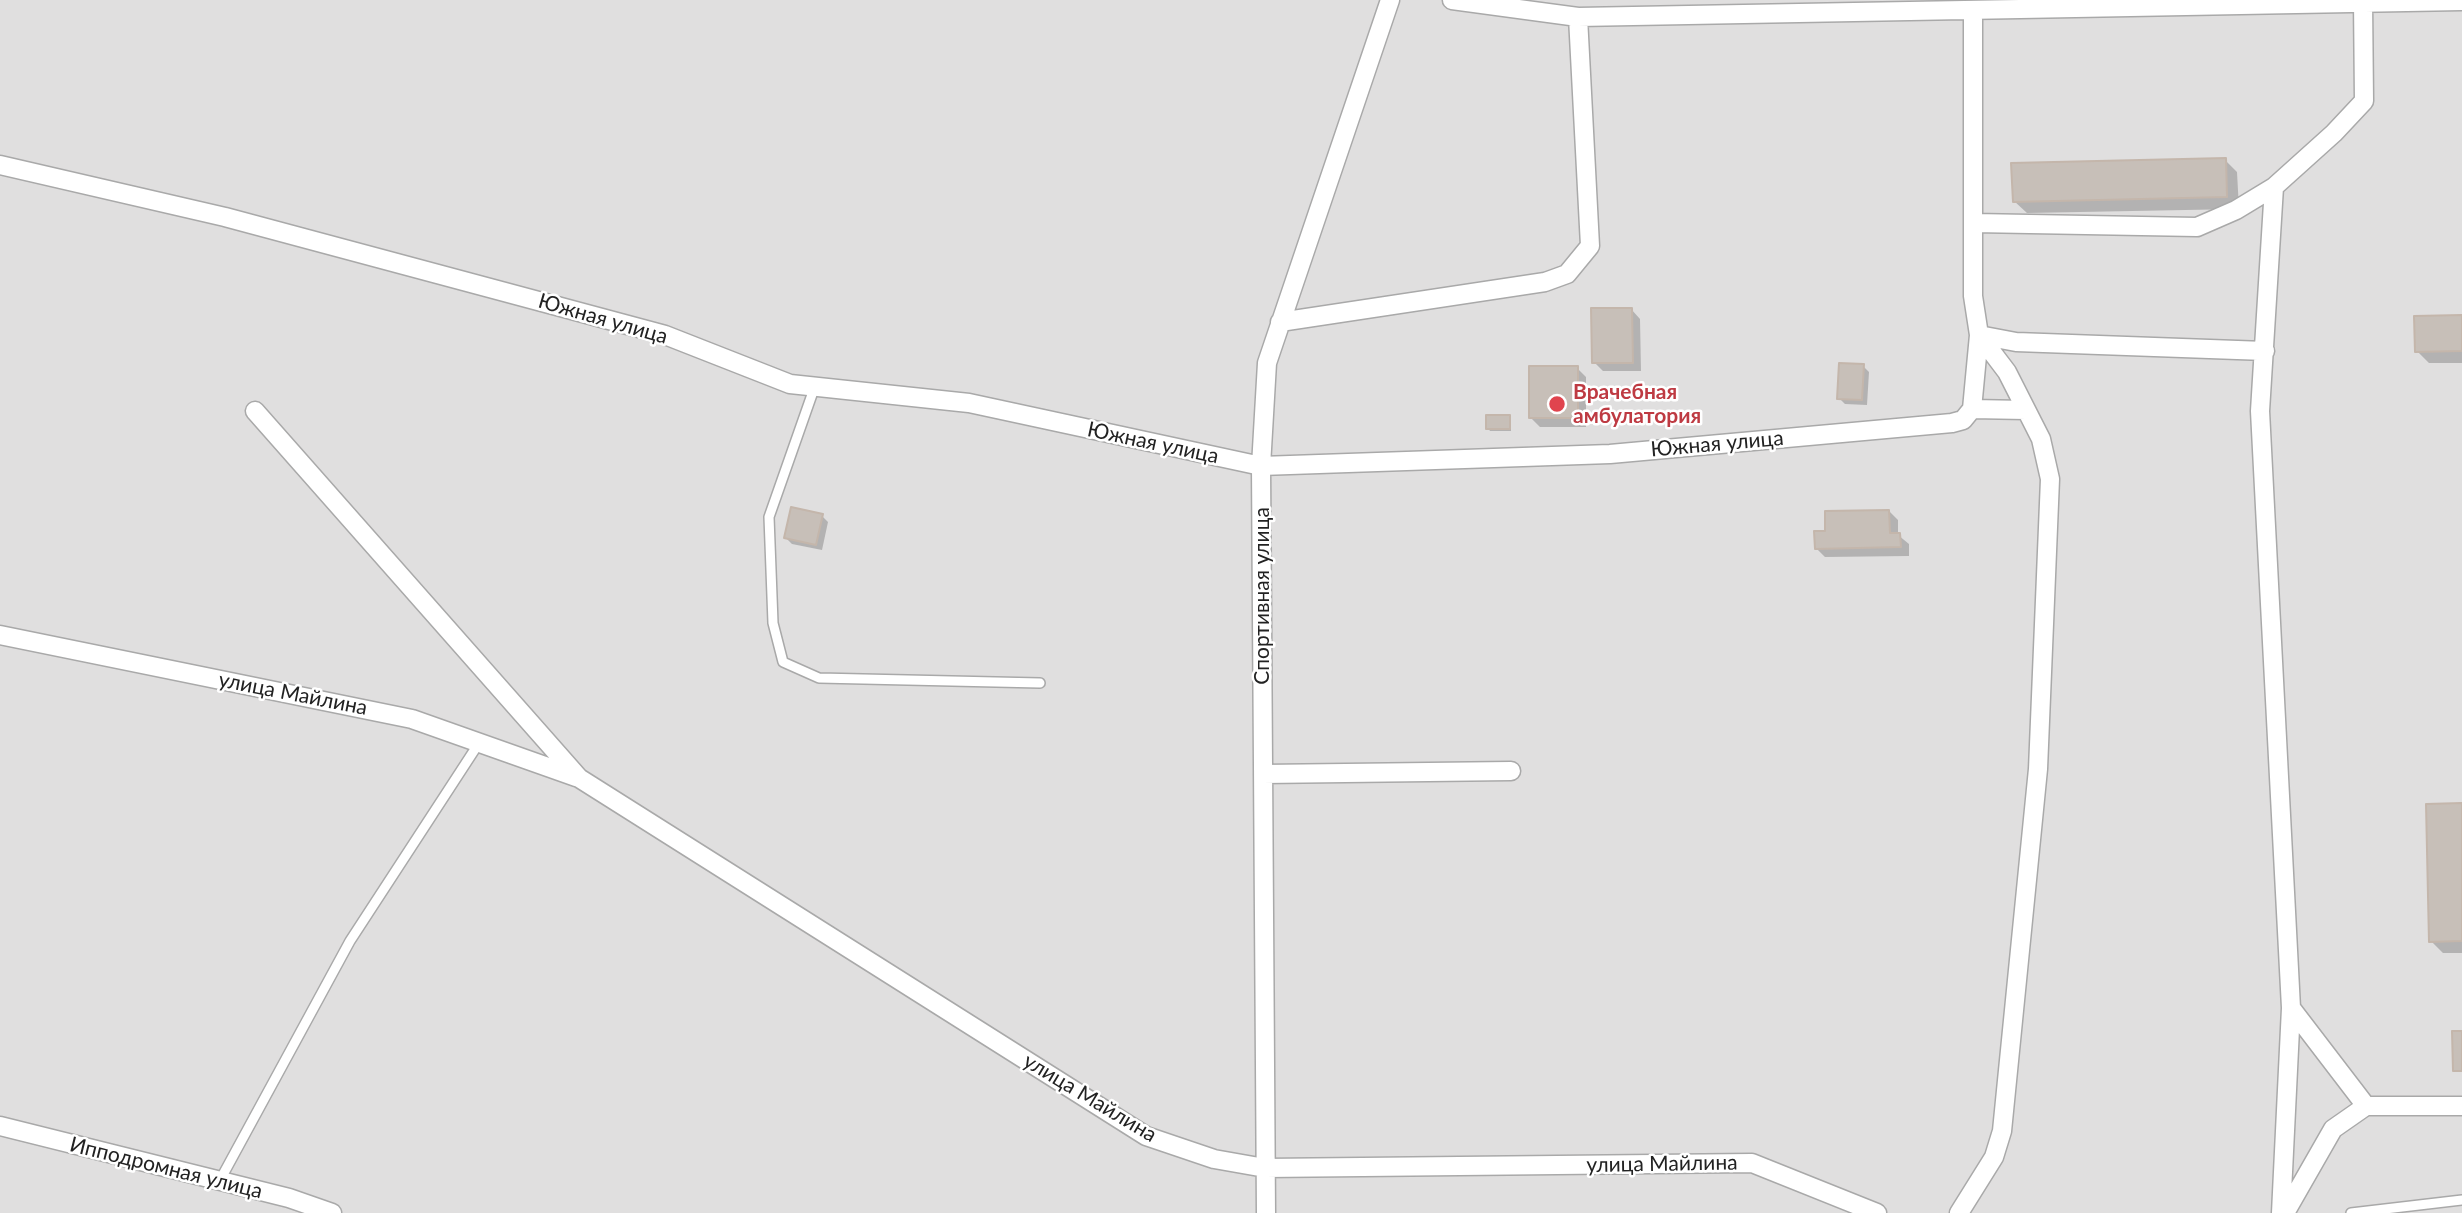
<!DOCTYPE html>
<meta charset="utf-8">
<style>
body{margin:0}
canvas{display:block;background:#f2efe9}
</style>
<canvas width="2462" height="1213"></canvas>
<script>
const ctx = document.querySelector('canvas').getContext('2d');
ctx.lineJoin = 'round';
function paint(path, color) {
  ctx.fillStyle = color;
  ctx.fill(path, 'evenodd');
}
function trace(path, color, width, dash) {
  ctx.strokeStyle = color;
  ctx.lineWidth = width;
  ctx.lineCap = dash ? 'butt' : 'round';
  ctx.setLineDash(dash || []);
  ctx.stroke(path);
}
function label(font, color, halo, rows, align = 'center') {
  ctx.font = font + ' Lato,sans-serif';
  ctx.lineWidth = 5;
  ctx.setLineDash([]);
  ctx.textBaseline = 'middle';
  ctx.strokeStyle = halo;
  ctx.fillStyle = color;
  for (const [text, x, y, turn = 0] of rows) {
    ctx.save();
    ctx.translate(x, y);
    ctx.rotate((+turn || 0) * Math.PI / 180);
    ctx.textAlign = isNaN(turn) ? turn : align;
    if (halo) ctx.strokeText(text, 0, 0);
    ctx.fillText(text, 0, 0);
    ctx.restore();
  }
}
paint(new Path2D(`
 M0,0H2462V1213H0Z`), '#e0dfdf');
paint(new Path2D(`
 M2225,160L2237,172L2239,209L2027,213L2014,201Z
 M1631,309L1640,319L1641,371H1603L1594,362Z
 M2462,317V363H2429L2417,351Z
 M1863,366L1869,372L1867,405L1845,404L1839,398Z
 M1577,368L1586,377V427H1540L1531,418Z
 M1509,416L1511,419V431H1490L1488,428Z
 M1889,511L1898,520V535L1909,544V556L1825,557L1816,548L1827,533Z
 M822,516L828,522L822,550L792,544L786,538Z
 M2462,805V953H2443L2431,941Z`), '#0003');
const building = new Path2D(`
 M2226,158L2227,197L2013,202L2011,163Z
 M1591,308H1632L1633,363H1592Z
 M2462,315V351L2415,352L2414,316Z
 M1839,363L1864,364L1862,400L1837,399Z
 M1529,366H1578V418H1529Z
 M1486,415H1510V429H1486Z
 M791,507L823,514L816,545L784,538Z
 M1889,510L1890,533H1900L1901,547L1815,549L1814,531H1825V511Z
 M2462,803V941L2429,942L2426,804Z
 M2452,1031H2462V1071H2453Z`);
paint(building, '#c7bfb8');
trace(building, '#c4b6ab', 2);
const lane = new Path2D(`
 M815,386L769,517L773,623L783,662L819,678L1040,683
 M219,1182L350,941L479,743
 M2351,1213L2462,1200`);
const street = new Path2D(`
 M1452,0L1578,17L2462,1
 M0,165L225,217L665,335L790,384L969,403L1261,466L1610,454L1952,423L1963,420L1972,409L1979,335L2016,342L2265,351
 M1974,223L2197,227L2236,210L2274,187
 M1280,322L1545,282L1567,274L1590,246L1578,17
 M1972,409L2026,410
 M255,411L579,778L1146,1136L1214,1159L1265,1168L1752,1163L1877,1213
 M0,635L412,719L576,777
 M1263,774L1511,771
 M2291,1008L2366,1106
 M0,1126L289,1198L332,1213
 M1266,1213L1261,466L1267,363L1390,0
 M1959,1213L1994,1157L2002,1131L2038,769L2050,479L2041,439L2007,372L1979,335L1973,296V10
 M2281,1213L2291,1008L2260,411L2274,187L2334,133L2364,101L2363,1
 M2285,1213L2333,1129L2366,1106H2462`);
trace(lane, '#a9a9a9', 12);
trace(street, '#a9a9a9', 21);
trace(lane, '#fff', 9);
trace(street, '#fff', 18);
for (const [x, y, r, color] of [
 [1557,404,9,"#e0444e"]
]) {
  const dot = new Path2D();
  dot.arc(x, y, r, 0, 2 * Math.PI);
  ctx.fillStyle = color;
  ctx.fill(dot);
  trace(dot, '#fff', 2.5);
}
label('21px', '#222', '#fff', [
 ["Южная улица",603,319,16],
 ["Южная улица",1153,443,12],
 ["Южная улица",1717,444,-5],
 ["Спортивная улица",1262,596,-90],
 ["улица Майлина",293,694,11],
 ["улица Майлина",1090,1098,31],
 ["улица Майлина",1662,1164,-1],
 ["Ипподромная улица",166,1168,14]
]);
label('bold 21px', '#be3a42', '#fff', [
 ["Врачебная",1573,392],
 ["амбулатория",1573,416]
], 'left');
</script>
